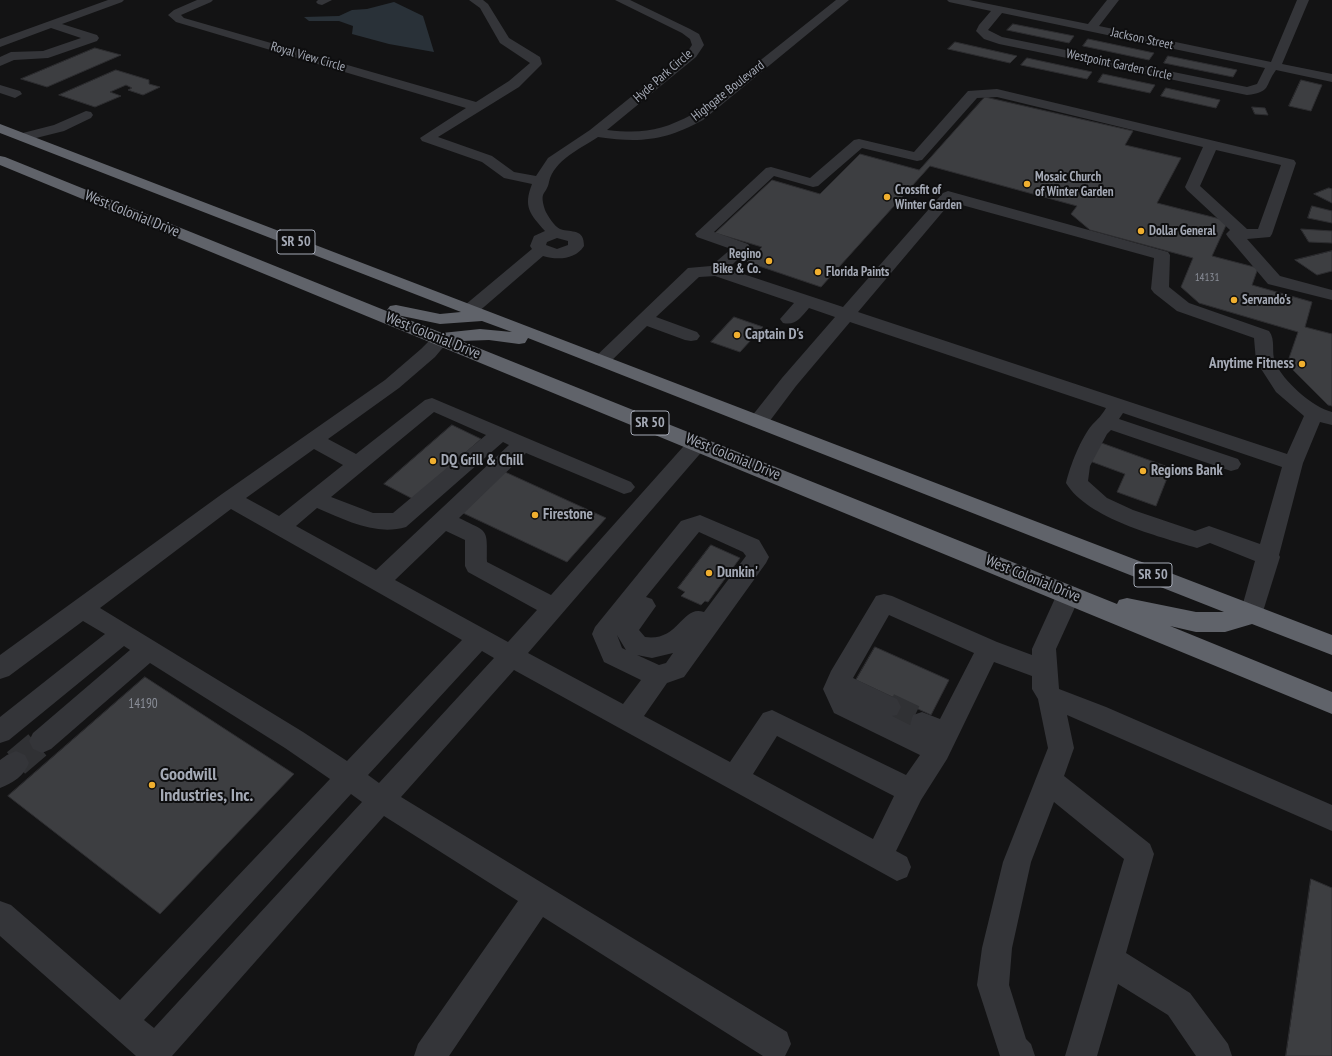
<!DOCTYPE html>
<style>
body{margin:0}
canvas{display:block;background:#131314}
</style>
<canvas width="1332" height="1056"></canvas>
<script>
const ctx = document.querySelector('canvas').getContext('2d');
ctx.lineJoin = 'round';
function paint(path, color) {
  ctx.fillStyle = color;
  ctx.fill(path, 'evenodd');
}
function trace(path, color, width, dash) {
  ctx.strokeStyle = color;
  ctx.lineWidth = width;
  ctx.lineCap = dash ? 'butt' : 'round';
  ctx.setLineDash(dash || []);
  ctx.stroke(path);
}
function label(font, color, halo, rows, align = 'center') {
  ctx.font = font + ' "PT Sans Narrow",sans-serif';
  ctx.lineWidth = 4;
  ctx.setLineDash([]);
  ctx.textBaseline = 'middle';
  ctx.strokeStyle = halo;
  ctx.fillStyle = color;
  for (const [text, x, y, turn = 0] of rows) {
    ctx.save();
    ctx.translate(x, y);
    ctx.rotate((+turn || 0) * Math.PI / 180);
    ctx.textAlign = isNaN(turn) ? turn : align;
    if (halo) ctx.strokeText(text, 0, 0);
    ctx.fillText(text, 0, 0);
    ctx.restore();
  }
}
paint(new Path2D(`
 M394,2L423,16L434,52L389,44L352,34L353,26L339,21H309L304,17L339,16L352,10L367,9Z`), '#293138');
const building = new Path2D(`
 M1013,24L1074,36L1069,43L1007,30Z
 M1088,39L1154,53L1149,60L1083,46Z
 M955,42L1017,56L1010,63L948,49Z
 M95,48L121,55L47,87L21,79Z
 M1168,56L1237,70L1233,77L1164,63Z
 M1027,58L1092,72L1087,79L1021,65Z
 M116,70L149,80V84L160,87L143,95L128,90L132,88L126,85L110,92L121,96L95,107L59,95Z
 M1103,74L1155,85L1150,93L1098,82Z
 M1301,80L1322,85L1311,111L1289,106Z
 M1166,88L1220,100L1216,108L1161,96Z
 M985,97L1133,131L1125,145L1181,158L1157,203L1228,221L1212,256L1258,268L1252,285L1312,302L1305,327L1332,334V406L1328,405L1287,364L1298,332L1199,303L1181,287L1193,258L1090,230L1071,214L1077,206L930,166L821,287L747,262L762,247L715,233L772,180L820,194L860,154L919,170Z
 M1252,107L1265,108L1268,115L1255,114Z
 M1329,188L1332,189V203L1314,194Z
 M1312,206L1332,211V223L1308,218Z
 M1301,229L1332,231V243L1309,242Z
 M1332,251V271L1317,275L1295,260Z
 M734,317L763,327L740,352L711,342Z
 M452,425L481,439L413,499L384,484Z
 M1096,441L1171,468L1156,506L1117,492L1125,474L1087,460Z
 M505,472L606,518L567,562L463,513Z
 M711,545L740,558L708,602L705,601L701,605L681,596L685,592L678,588Z
 M875,647L949,680L931,715L856,680Z
 M145,677L294,774L160,914L8,796Z
 M1311,879L1332,888V1056H1286Z`);
paint(building, '#3d3e41');
trace(building, '#2d2d30', 1);
trace(new Path2D(`
 M888,707L922,723
 M16,763L42,741`), '#303134', 28, [28, 14]);
paint(new Path2D(`
 M108,0H124L122,2L62,24L97,35L99,38L97,41L48,58L14,60L0,66V57L11,52L43,51L81,38L51,28L0,47V39Z
 M197,0H213L211,2L181,15L184,18L476,102L509,81L530,63L500,43L480,8L469,0H483L488,4L509,38L540,57L542,64L519,87L438,137L492,156L514,172L536,176L548,158L590,130L688,51L692,45L690,39L682,33L615,0H630L690,29L699,34L704,45L696,57L607,130C643,134 661,131 693,114L836,0H849L703,120C664,141 641,143 598,137C580,149 554,160 549,182C546,196 539,190 545,210C547,215 555,227 560,229C572,233 584,228 584,246C575,260 557,260 543,256L477,313L471,314L465,313L462,309L465,305L532,249L530,246L534,236L545,231C530,214 523,207 532,184L504,178L482,162L422,141L420,138L466,108L176,22L168,15L174,10ZM557,238L568,241V245L557,249L546,245L547,242Z
 M318,0H332L322,5L318,4L316,2Z
 M947,0H969L1088,24L1107,0H1119L1099,26L1271,62L1297,0H1309L1282,64L1332,74V82L1276,70C1264,86 1272,92 1247,95L999,44L984,39L976,31L979,25L991,11L949,2ZM1002,13L1265,68L1257,84L1247,87L1002,37L988,30Z
 M0,85L20,91L22,94L15,98L0,93Z
 M997,89L1294,160L1296,163L1272,234L1270,237L1247,239L1280,276L1332,290V300L1268,284L1228,237L1226,234L1230,230L1187,190L1185,187L1203,147L997,97L977,98L922,160L917,161L862,148L818,186L813,187L774,176L714,232L748,244L750,247L728,269L843,307L943,193L948,191L1168,252L1170,255L1169,287L1189,303L1269,331C1276,340 1271,352 1275,362C1283,381 1312,407 1332,412V425L1320,422L1303,463L1279,555L1280,557L1260,621L1252,623L1244,621L1240,614L1255,561L1210,543L1197,548C1158,536 1088,519 1066,483C1070,466 1081,438 1092,425C1098,419 1102,415 1106,408L850,322L796,386L766,426L759,428L752,426L749,421L752,416L782,378L835,317L809,308C801,317 796,326 783,323L780,319L794,303L715,276L699,277L656,317L697,332L700,336L697,340L691,341L685,340L647,326L608,364L601,366L594,364L592,360L688,268L711,266L731,249L697,237L695,234L766,168L771,167L810,178L854,140L859,139L914,152L968,91ZM1216,150L1281,165L1258,229H1247L1200,186ZM951,202L1154,258L1151,289L1154,293L1177,311L1254,338L1256,361L1276,392L1304,416L1287,454L858,312ZM1123,413L1282,467L1260,544L1209,526L1195,531L1133,510L1107,498L1088,481L1090,466L1107,434L1111,430L1231,471L1238,469L1241,464L1238,459L1119,419Z
 M86,111L91,112L93,115L91,118L64,131L24,141L19,140L17,137L19,134L54,125Z
 M441,334L447,335L450,339L435,357L399,388L328,439L356,454L425,400L432,398L631,482L635,487L631,492L624,494L526,453L459,518C489,533 487,527 487,562L551,595L691,438L698,436L705,438L708,443L705,448L528,653L623,704L641,680L604,662L592,634L595,627L681,521L700,515L759,540L769,557L766,563L684,677L667,683L644,716L730,762L763,713L772,710L906,775L920,755L834,713L823,689L831,671L876,596L884,594L892,596L997,642L1032,655V649L1057,594L1061,588L1069,585L1077,588L1081,594L1056,649L1059,689L1106,707L1332,805V831L1067,715L1074,748L1064,776L1150,844L1154,854L1126,953L1190,993L1228,1044L1232,1056H1196L1168,1015L1118,984L1097,1056H1065L1124,859L1054,802L1031,862L1012,948L1009,985L1026,1039L1031,1044L1035,1056H1000L977,985L982,948L1003,862L1048,748L1038,699L1032,689V676L994,662L947,759L921,800L896,851L907,857L911,867L907,877L897,881L514,670L401,797L787,1032L791,1044L785,1056H763L543,917L449,1056H414L418,1044L518,901L384,816L172,1056H136L0,936V901L11,905L120,1000L330,779L285,748L150,663L51,749L42,753L33,749L29,741L33,733L130,650L124,646L9,740L0,743V717L105,634L83,621L9,676L0,679V655L222,494L385,380L421,349L435,335ZM434,412L486,435L393,513H373L331,497ZM503,442L509,445L376,570L296,526L317,508C346,520 375,536 406,527ZM314,449L343,465L279,516L246,498ZM231,509L462,640L347,761L303,732L100,608ZM446,531L465,540V566L468,572L537,610L508,642L395,580ZM699,532L743,552L746,556L704,612C682,604 679,642 645,637L639,630L656,606L652,599L646,597ZM889,615L974,653L940,719L922,712L913,715L910,725L892,716L897,715L901,707L897,699L853,678ZM617,635L626,650L622,648ZM482,651L494,658L379,783L368,775ZM673,653L666,663L659,665L637,655L652,658ZM777,736L894,796L873,839L753,774ZM351,794L362,802L154,1028L144,1020Z
 M16,751L25,755L29,763C24,776 13,783 0,788V760L7,755Z`), '#343539');
paint(new Path2D(`
 M0,124L1332,635V655L1252,624L1225,632H1196L1170,626L1332,692V714L0,165V156L5,157L389,312L387,310L390,306L396,305L440,314L461,312L0,133ZM397,315L440,324L482,321L512,332L480,329L442,333ZM528,338L1224,612H1196L1127,598L1119,600L1117,604L461,341L489,340L519,344L525,343Z`), '#60636a');
for (const [x, y, r, color] of [
 [1027,184,4,"#f0af2f"],
 [887,197,4,"#f0af2f"],
 [1141,231,4,"#f0af2f"],
 [769,261,4,"#f0af2f"],
 [818,272,4,"#f0af2f"],
 [1234,300,4,"#f0af2f"],
 [737,335,4,"#f0af2f"],
 [1302,364,4,"#f0af2f"],
 [433,461,4,"#f0af2f"],
 [1143,471,4,"#f0af2f"],
 [535,515,4,"#f0af2f"],
 [709,573,4,"#f0af2f"],
 [152,785,4,"#f0af2f"]
]) {
  const dot = new Path2D();
  dot.arc(x, y, r, 0, 2 * Math.PI);
  ctx.fillStyle = color;
  ctx.fill(dot);
  trace(dot, '#0e0e0f', 1.5);
}
label('11px', '#8a8e98', null, [
 ["14131",1207,278]
]);
label('13px', '#a4a9b5', '#0e0e0f', [
 ["Jackson Street",1142,39,12],
 ["Royal View Circle",308,57,16],
 ["Westpoint Garden Circle",1119,65,12],
 ["Hyde Park Circle",663,76,-41],
 ["Highgate Boulevard",728,91,-38]
]);
label('bold 13px', '#a4a9b5', '#0e0e0f', [
 ["Mosaic Church",1035,177],
 ["of Winter Garden",1035,192],
 ["Crossfit of",895,190],
 ["Winter Garden",895,205],
 ["Dollar General",1149,231],
 ["Regino",761,254,"right"],
 ["Bike & Co.",761,269,"right"],
 ["Florida Paints",826,272],
 ["Servando's",1242,300]
], 'left');
label('13px', '#8a8e98', null, [
 ["14190",143,704]
]);
for (const [x, y, w] of [
 [296,242,38],
 [650,423,38],
 [1153,575,38]
]) {
  const box = new Path2D();
  box.roundRect(x - w / 2, y - 12, w, 24, 3);
  ctx.fillStyle = '#0e0e0f';
  ctx.fill(box);
  trace(box, '#a4a9b5', 1);
}
label('bold 14px', '#a4a9b5', null, [
 ["SR 50",296,242],
 ["SR 50",650,423],
 ["SR 50",1153,575]
]);
label('15px', '#a4a9b5', '#0e0e0f', [
 ["West Colonial Drive",132,214,22],
 ["West Colonial Drive",433,336,22],
 ["West Colonial Drive",733,457,22],
 ["West Colonial Drive",1033,579,22]
]);
label('bold 15px', '#a4a9b5', '#0e0e0f', [
 ["Captain D's",745,335],
 ["Anytime Fitness",1294,364,"right"],
 ["DQ Grill & Chill",441,461],
 ["Regions Bank",1151,471],
 ["Firestone",543,515],
 ["Dunkin'",717,573]
], 'left');
label('bold 18px', '#a4a9b5', '#0e0e0f', [
 ["Goodwill",160,775],
 ["Industries, Inc.",160,796]
], 'left');
</script>
